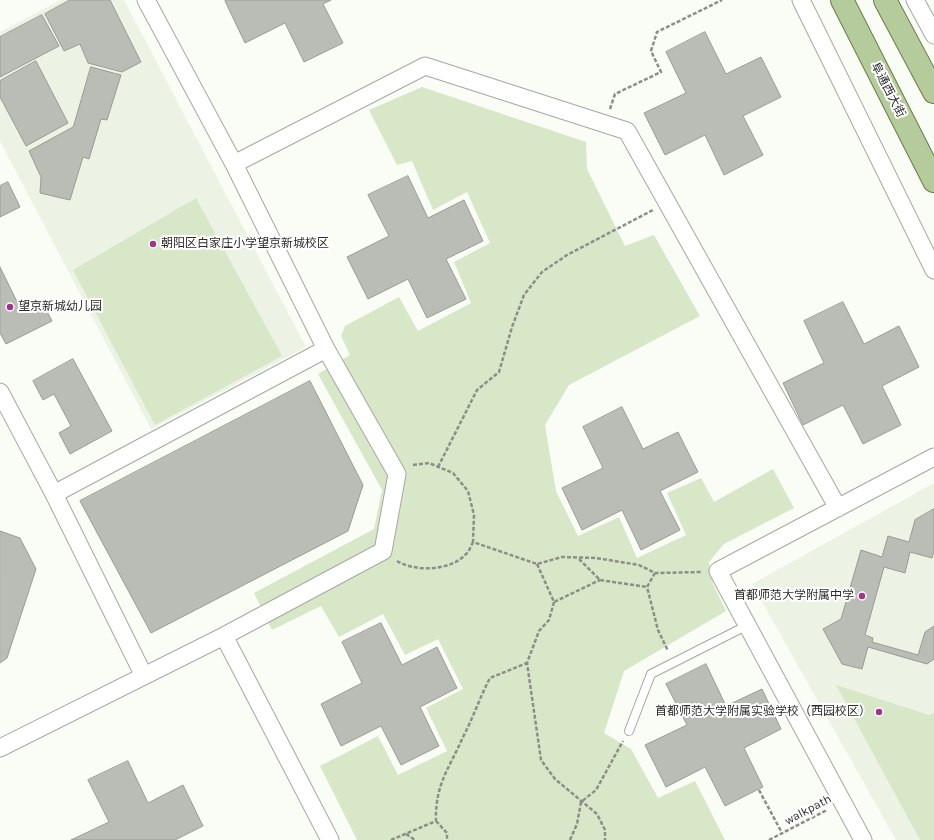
<!DOCTYPE html>
<meta charset="utf-8">
<style>
body{margin:0}
canvas{display:block;background:#f9fdf5}
</style>
<canvas width="934" height="840"></canvas>
<script>
const ctx = document.querySelector('canvas').getContext('2d');
ctx.lineJoin = 'round';
function paint(path, color) {
  ctx.fillStyle = color;
  ctx.fill(path, 'evenodd');
}
function trace(path, color, width, dash) {
  ctx.strokeStyle = color;
  ctx.lineWidth = width;
  ctx.lineCap = dash ? 'butt' : 'round';
  ctx.setLineDash(dash || []);
  ctx.stroke(path);
}
function label(font, color, halo, rows, align = 'center') {
  ctx.font = font + ' Karla,"Noto Sans SC",sans-serif';
  ctx.lineWidth = 4;
  ctx.setLineDash([]);
  ctx.textBaseline = 'middle';
  ctx.strokeStyle = halo;
  ctx.fillStyle = color;
  for (const [text, x, y, turn = 0] of rows) {
    ctx.save();
    ctx.translate(x, y);
    ctx.rotate((+turn || 0) * Math.PI / 180);
    ctx.textAlign = isNaN(turn) ? turn : align;
    if (halo) ctx.strokeText(text, 0, 0);
    ctx.fillText(text, 0, 0);
    ctx.restore();
  }
}
paint(new Path2D(`
 M61,0H124L306,347L151,429L0,141V32Z
 M934,483V840H896L752,584Z`), '#ecf3e4');
paint(new Path2D(`
 M422,87L586,142L587,169L625,246L654,235L700,316L569,385L545,425L556,491L578,536L619,517L637,558L686,535L667,493L701,478L714,502L773,469L794,508L724,544L709,562L713,584L726,611L624,671L604,733L631,749L658,798L695,781L725,840H357L320,766L378,736L398,775L447,751L426,708L463,689L438,639L405,655L383,614L339,637L321,606L272,630L254,593L374,529L382,490L318,374L350,355L341,336L345,326L399,297L418,331L471,303L454,262L490,243L467,192L433,210L412,161L397,165L369,110Z
 M196,198L282,356L155,425L73,270Z
 M836,685L929,715L934,713V840H920Z`), '#d8e7c8');
const building = new Path2D(`
 M70,0H110L141,62L122,72L88,63L80,44L64,51L45,14Z
 M227,0H331L323,4L343,43L304,62L285,23L245,43L225,1Z
 M42,15L59,46L0,77V37Z
 M705,32L726,74L761,57L781,97L743,116L763,155L724,175L705,135L665,155L644,113L686,93L666,52Z
 M36,61L68,123L26,146L0,97V81Z
 M91,67L121,75L107,120L101,119L89,159L83,157L70,200L40,193L41,177L29,151L73,127Z
 M408,176L428,218L464,200L483,241L446,259L466,299L427,318L408,279L368,299L347,257L389,236L368,195Z
 M8,182L20,207L0,217V186Z
 M0,267L22,312L42,302L52,321L6,344L0,333Z
 M843,302L864,344L899,326L919,367L882,386L901,425L863,444L843,405L803,425L783,383L824,363L804,321Z
 M73,359L112,431L70,454L59,433L71,426L54,394L43,400L33,381Z
 M310,381L363,485L348,531L151,633L80,501Z
 M622,407L643,449L678,432L698,472L660,491L680,530L641,550L622,510L582,530L562,488L603,468L583,427Z
 M934,509V550L932,558L910,552L905,573L884,567L865,635L873,638L872,642L918,655L925,632L934,626V659L927,664L868,647L862,669L842,664L823,629L841,619L861,550L882,557L888,536L909,542L915,520Z
 M0,531L20,538L36,569L7,658L0,663Z
 M381,623L402,665L437,647L457,688L420,707L439,746L401,765L381,726L341,746L321,704L362,683L342,642Z
 M706,664L726,706L762,689L781,729L744,748L763,787L725,806L705,767L666,787L645,745L687,725L666,684Z
 M128,761L148,803L183,785L203,826L175,840H71L109,822L88,780Z`);
paint(building, '#babdb6');
trace(building, '#989c94', 1);
const lane = new Path2D(`
 M629,731L651,674L748,625`);
const street = new Path2D(`
 M801,0L934,270
 M915,0L934,35
 M234,164L425,66L627,131L838,508
 M0,392L54,494L144,676
 M54,494L326,349L234,164L146,0
 M224,636L383,551L397,474L326,349
 M0,748L224,636L330,840
 M863,840L718,571L934,457`);
const primary = new Path2D(`
 M842,0L934,181
 M885,0L934,92`);
trace(lane, '#a5a9a1', 10);
trace(street, '#a5a9a1', 19);
trace(primary, '#667d48', 24);
trace(new Path2D(`
 M610,109L615,94L661,72L651,51L657,32L722,0
 M413,465L429,463L453,473L468,491L474,515L473,542L537,564L562,557L596,558L639,565L655,573L702,572
 M438,467L477,390L499,372L512,327L524,295L542,272L567,255L653,210
 M579,559L600,580L647,587
 M397,561C415,572 450,571 465,555C469,552 471,546 473,542
 M537,564L554,602L600,580
 M655,573L647,587L658,630L668,651
 M554,602L549,620L539,631L527,663L541,760L555,779L597,814L605,830V840
 M759,790L782,833
 M436,821L447,833V840
 M406,834L415,840
 M391,840L436,821C435,784 449,769 463,737C473,718 480,697 490,678L527,663
 M570,840L577,824L581,802L596,790L623,741
 M769,840L827,810`), '#8c8e89', 2.5, [4, 2]);
trace(lane, '#fff', 8);
trace(street, '#fff', 17);
trace(primary, '#b6cb9b', 22);
for (const [x, y, r, color] of [
 [153,244,4,"#a4318b"],
 [10,307,4,"#a4318b"],
 [862,596,4,"#a4318b"],
 [879,712,4,"#a4318b"]
]) {
  const dot = new Path2D();
  dot.arc(x, y, r, 0, 2 * Math.PI);
  ctx.fillStyle = color;
  ctx.fill(dot);
  trace(dot, '#fff', 1.5);
}
label('12px', '#2c2d2b', '#fff', [
 ["阜通西大街",888,90,63],
 ["walkpath",808,810,-28]
]);
label('12px', '#2c2d2b', '#fff', [
 ["朝阳区白家庄小学望京新城校区",161,244],
 ["望京新城幼儿园",18,307],
 ["首都师范大学附属中学",854,596,"right"],
 ["首都师范大学附属实验学校（西园校区）",871,712,"right"]
], 'left');
</script>
